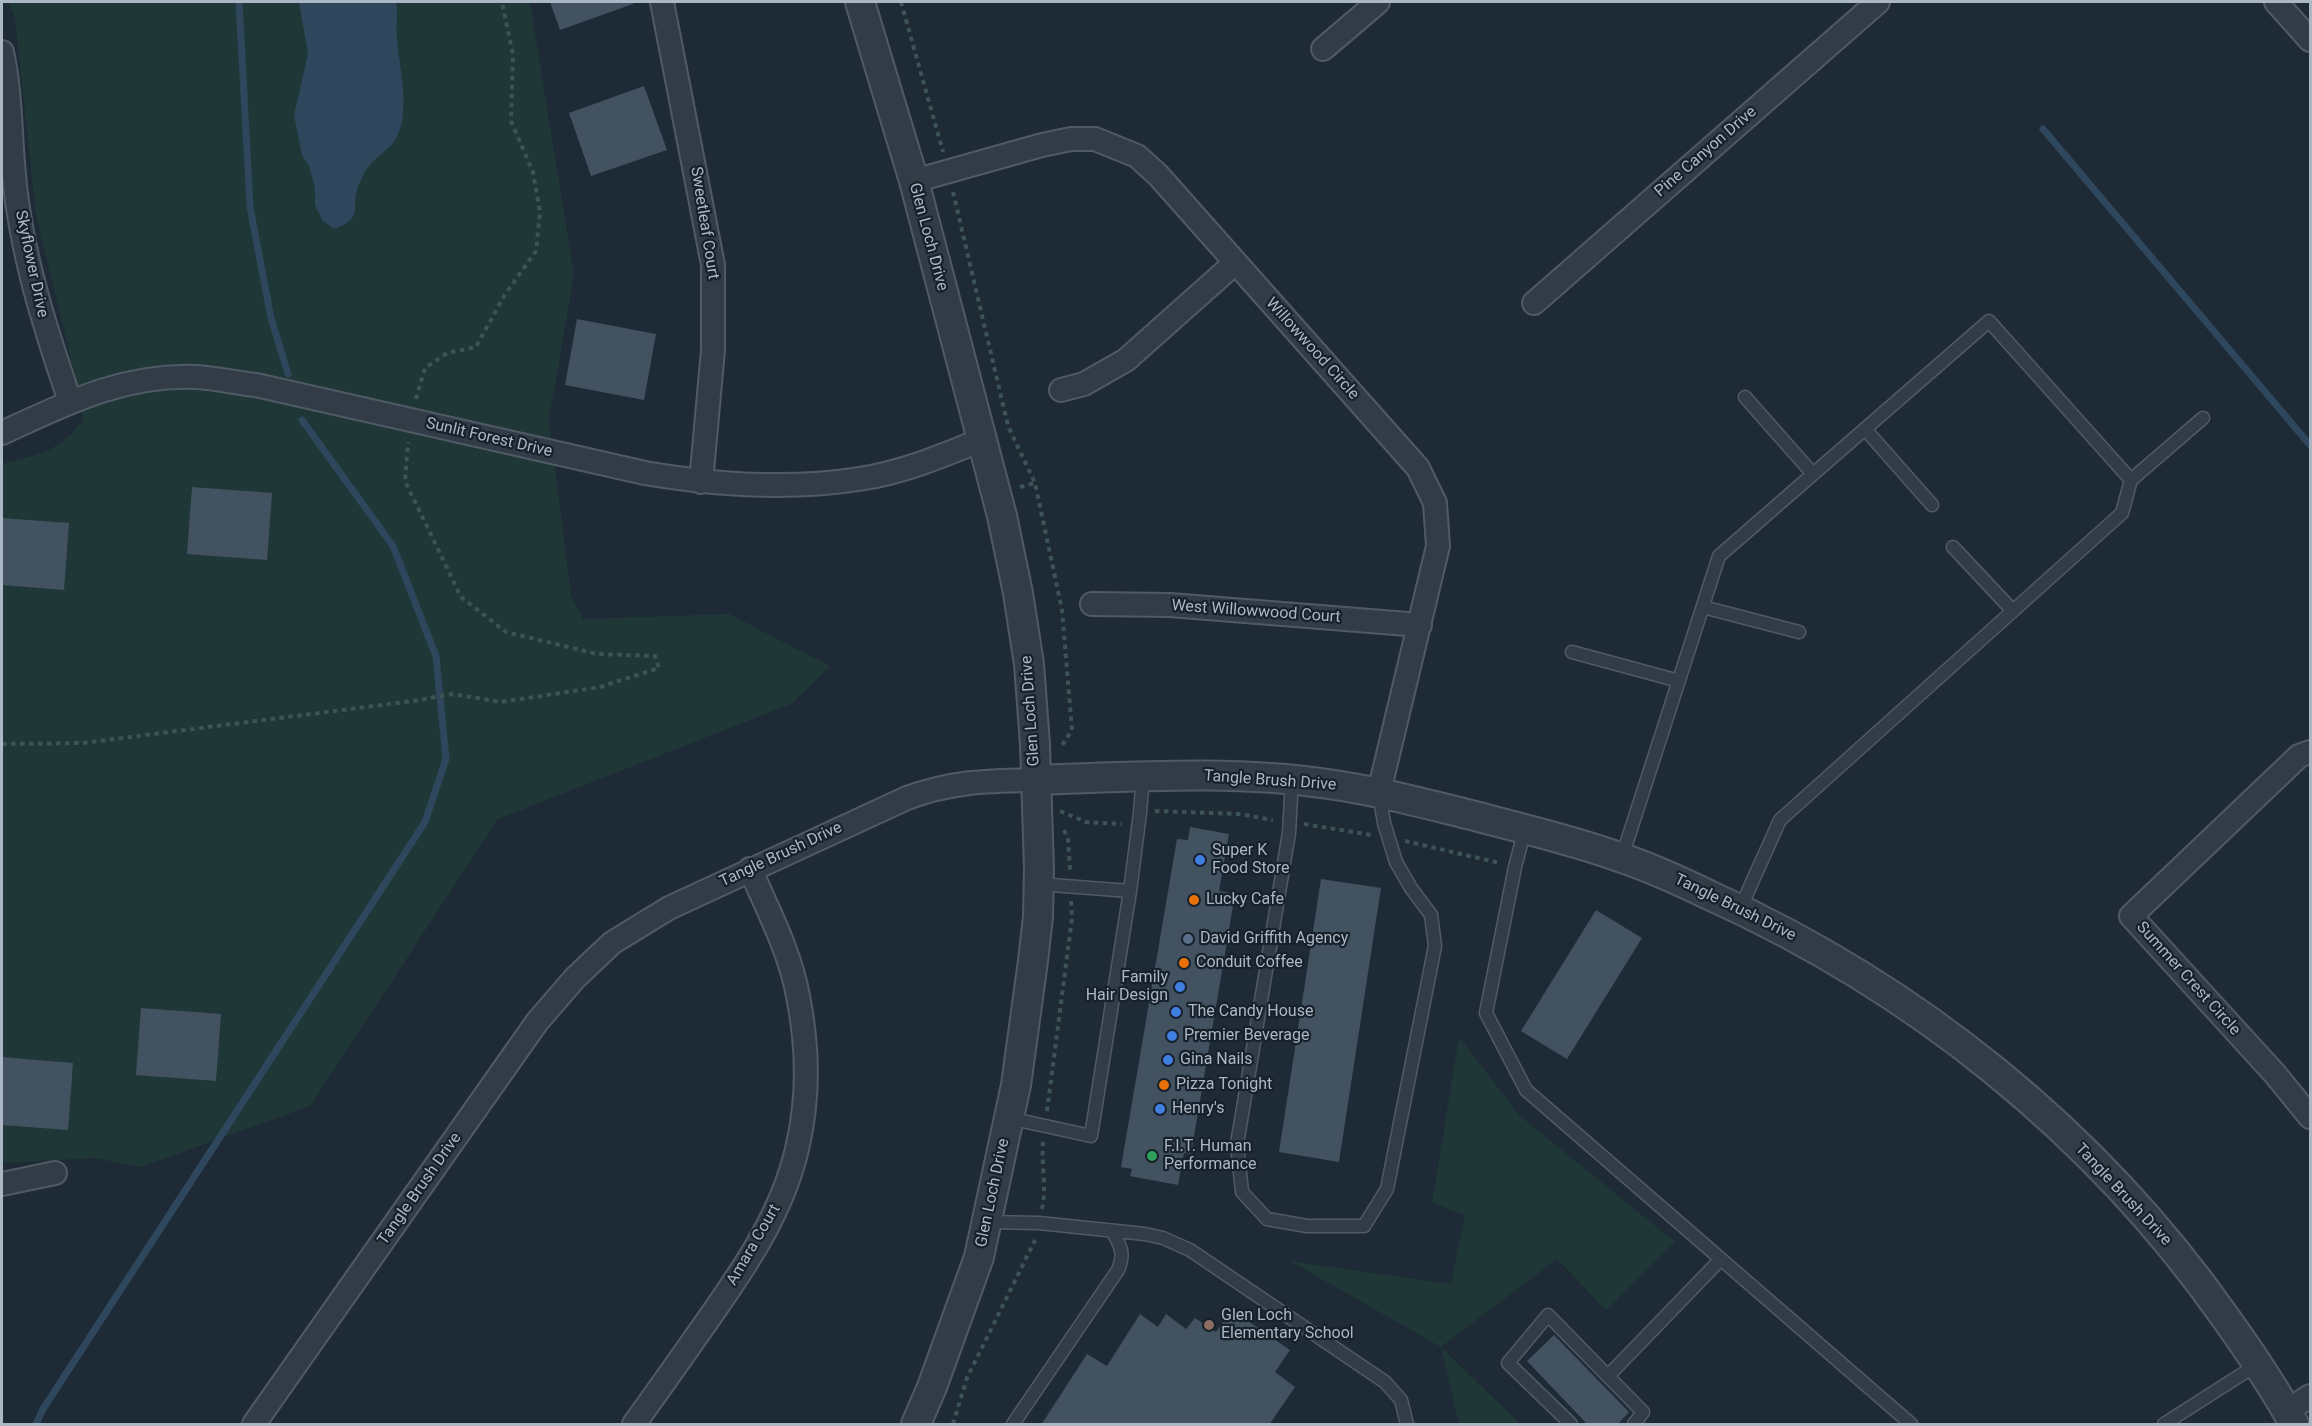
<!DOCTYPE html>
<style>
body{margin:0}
#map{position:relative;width:2312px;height:1426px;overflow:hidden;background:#1e2b36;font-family:Roboto,sans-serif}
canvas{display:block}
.frame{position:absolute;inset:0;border:3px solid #abb7c4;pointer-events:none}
</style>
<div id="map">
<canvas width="2312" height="1426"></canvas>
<div class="frame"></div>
</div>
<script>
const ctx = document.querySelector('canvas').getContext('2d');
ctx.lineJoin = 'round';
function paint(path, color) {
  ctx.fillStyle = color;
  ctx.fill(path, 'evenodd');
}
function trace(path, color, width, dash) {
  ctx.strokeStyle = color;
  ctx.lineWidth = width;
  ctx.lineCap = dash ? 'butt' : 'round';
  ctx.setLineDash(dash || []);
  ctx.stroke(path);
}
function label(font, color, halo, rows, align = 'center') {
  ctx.font = font + ' Roboto,sans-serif';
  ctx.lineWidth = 4.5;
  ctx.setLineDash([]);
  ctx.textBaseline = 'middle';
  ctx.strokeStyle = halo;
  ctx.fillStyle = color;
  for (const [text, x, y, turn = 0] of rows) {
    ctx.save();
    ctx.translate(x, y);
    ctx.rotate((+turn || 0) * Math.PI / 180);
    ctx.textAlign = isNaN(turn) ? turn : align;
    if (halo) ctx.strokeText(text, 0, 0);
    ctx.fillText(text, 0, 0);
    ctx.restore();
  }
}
paint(new Path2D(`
 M9,2H530L574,275L549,419L571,596L583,619L729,614L830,666L791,704L498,819L310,1106L141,1167L94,1158L2,1163V464C37,455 60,452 83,420L65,333L36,215L15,19Z
 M1459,1037L1520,1116L1675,1242L1606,1310L1557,1259L1441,1347L1520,1424H1459L1441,1347L1290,1261L1451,1284L1465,1215L1432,1203Z`), '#203737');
paint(new Path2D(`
 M299,2H396C399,14 395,26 397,38C399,70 413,115 393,143C386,152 376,157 369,166C365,170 363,177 360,182C348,207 367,217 334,229L322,220L315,205V188L309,166L302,155L294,115L308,54Z`), '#2e475d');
trace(new Path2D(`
 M239,2L250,207L271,318L288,374
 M2043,129L2310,445
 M36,1424L43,1409L425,822L446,759L436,656L393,546L302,420`), '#2e475d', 7);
paint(new Path2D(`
 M550,2H633V4L560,30Z
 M644,86L667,150L591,176L569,113Z
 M577,319L656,334L644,400L565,385Z
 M192,487L272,493L267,560L187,554Z
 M2,518L69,523L64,590L2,585Z
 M1190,827L1229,834L1219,891L1235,894L1191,1154L1184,1153L1178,1185L1130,1176L1132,1169L1121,1167L1177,839L1188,840Z
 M1321,879L1381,888L1339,1162L1279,1152Z
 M1596,910L1642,938L1567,1059L1521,1031Z
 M141,1008L221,1014L216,1081L136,1075Z
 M2,1057L73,1063L68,1130L2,1125Z
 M1232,1310L1290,1350L1275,1372L1295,1387L1269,1425H1041L1087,1354L1107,1366L1140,1314L1158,1327L1166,1314L1186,1329L1195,1318L1216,1332Z
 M1554,1335L1629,1412L1617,1425H1588L1527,1361Z`), '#435261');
const service = new Path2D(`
 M1745,397L1813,474
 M1865,429L1932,505
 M2131,480L2203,418
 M1953,547L2013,611
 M1703,607L1799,632
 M1572,652L1679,681
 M1292,780L1289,833L1237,1144L1242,1192L1267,1219L1307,1226H1364L1387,1189L1435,946L1431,915L1411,888L1396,862L1384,823L1379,793
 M1525,829L1515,867L1486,1013L1526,1090L1911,1424
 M1622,857L1719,556L1989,321L2131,480L2122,513L1780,820L1740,909
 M1130,891L1140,813L1143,776
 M1009,1118L1091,1136L1130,891L1038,884
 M987,1222L1039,1223L1145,1234L1163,1238L1190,1250L1385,1382L1401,1400L1407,1424
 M1608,1376L1721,1259
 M1013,1424L1118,1270C1125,1254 1121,1246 1112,1231
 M1571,1424L1508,1363L1548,1315L1643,1412L1634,1424
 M2164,1424L2258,1364`);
const minor = new Path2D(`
 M662,2L713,265V350L701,482
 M2276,2L2310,40
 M1323,49L1378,2
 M2,52C11,93 10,134 14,175C21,253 45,328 70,401
 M914,181L1042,145L1071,139H1095L1137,156L1158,175L1418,468L1435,503L1438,546L1379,792
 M1534,303L1878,2
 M1061,390L1084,384L1126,360L1235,263
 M2,433C65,404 123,374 196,377C216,378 236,383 256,385L645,473C715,485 789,490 859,479C901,473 942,456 981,440
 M1092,604L1170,605L1420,625
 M2310,752L2299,756L2131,916L2275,1074L2310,1117
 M2,1184L55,1173
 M2287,1411L2310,1396
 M254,1424L537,1022L575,978L612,943L669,908L907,798C952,781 988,781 1036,780
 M634,1424C658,1391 681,1358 705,1324C743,1270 782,1214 797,1149C809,1099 808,1046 798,996C790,952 768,910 750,869`);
const tertiary = new Path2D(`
 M860,2L914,181L1002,516L1018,593L1029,664L1035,745L1039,869L1038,917L1033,961L1016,1085L979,1257L932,1387L916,1424
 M1036,780C1134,777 1231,770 1328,784C1378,791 1426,804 1475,816C1523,829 1572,840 1619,857C1650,867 1680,881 1709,895C1915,988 2095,1132 2225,1317C2250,1352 2274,1387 2294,1424`);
trace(service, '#4f5a65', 15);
trace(minor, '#4f5a65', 26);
trace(tertiary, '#4f5a65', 32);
trace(new Path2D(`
 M901,2L943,152
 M953,192L1008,426L1035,483L1062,610L1072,730L1061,747
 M416,399L425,368L447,353L476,347L504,296L536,251L540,212L533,172L511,121L513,55L502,2
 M1020,487L1035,483
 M2,744L83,743L413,701L453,694L501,702L600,687L659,668L655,656L597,654L506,632L461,597L405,481L408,442
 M1060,811L1086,822L1122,824
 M1155,811L1239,814L1273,820
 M1304,824L1371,835
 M1064,830L1068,840L1070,870
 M1405,841L1500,863
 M1047,1111L1072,918L1071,901
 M1042,1209C1047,1187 1041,1165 1043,1142
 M953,1424L967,1378L1035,1240`), '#3d5455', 4, [4.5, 4.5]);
trace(service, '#313c47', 12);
trace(minor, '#313c47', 22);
trace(tertiary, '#313c47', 28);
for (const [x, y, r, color] of [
 [1200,860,6,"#3f7fe0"],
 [1194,900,6,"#e8710a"],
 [1188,939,6,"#5c6f8a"],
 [1184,963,6,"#e8710a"],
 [1180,987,6,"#3f7fe0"],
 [1176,1012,6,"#3f7fe0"],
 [1172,1036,6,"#3f7fe0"],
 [1168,1060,6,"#3f7fe0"],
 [1164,1085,6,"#e8710a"],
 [1160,1109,6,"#3f7fe0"],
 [1152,1156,6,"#2e9e5b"],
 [1209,1325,6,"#8d6e63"]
]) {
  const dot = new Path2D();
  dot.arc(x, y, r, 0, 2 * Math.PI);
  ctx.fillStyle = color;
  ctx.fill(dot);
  trace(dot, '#17212b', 2);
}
label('16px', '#abb7c4', '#17212b', [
 ["Pine Canyon Drive",1706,152,-41],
 ["Sweetleaf Court",704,223,81],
 ["Glen Loch Drive",928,237,75],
 ["Skyflower Drive",31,264,78],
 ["Willowwood Circle",1312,349,48],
 ["Sunlit Forest Drive",489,438,13],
 ["West Willowwood Court",1256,612,4],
 ["Glen Loch Drive",1031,711,-94],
 ["Tangle Brush Drive",1270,781,4],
 ["Tangle Brush Drive",781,855,-25],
 ["Tangle Brush Drive",1735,908,26],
 ["Summer Crest Circle",2188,979,48],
 ["Tangle Brush Drive",420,1189,-55],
 ["Glen Loch Drive",993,1193,-78],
 ["Tangle Brush Drive",2123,1195,47],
 ["Amara Court",754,1245,-60]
]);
label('16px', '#abb7c4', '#17212b', [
 ["Super K",1212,851],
 ["Food Store",1212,869],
 ["Lucky Cafe",1206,900],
 ["David Griffith Agency",1200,939],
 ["Conduit Coffee",1196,963],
 ["Family",1168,978,"right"],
 ["Hair Design",1168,996,"right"],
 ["The Candy House",1188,1012],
 ["Premier Beverage",1184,1036],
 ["Gina Nails",1180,1060],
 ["Pizza Tonight",1176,1085],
 ["Henry's",1172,1109],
 ["F.I.T. Human",1164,1147],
 ["Performance",1164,1165],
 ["Glen Loch",1221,1316],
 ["Elementary School",1221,1334]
], 'left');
</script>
